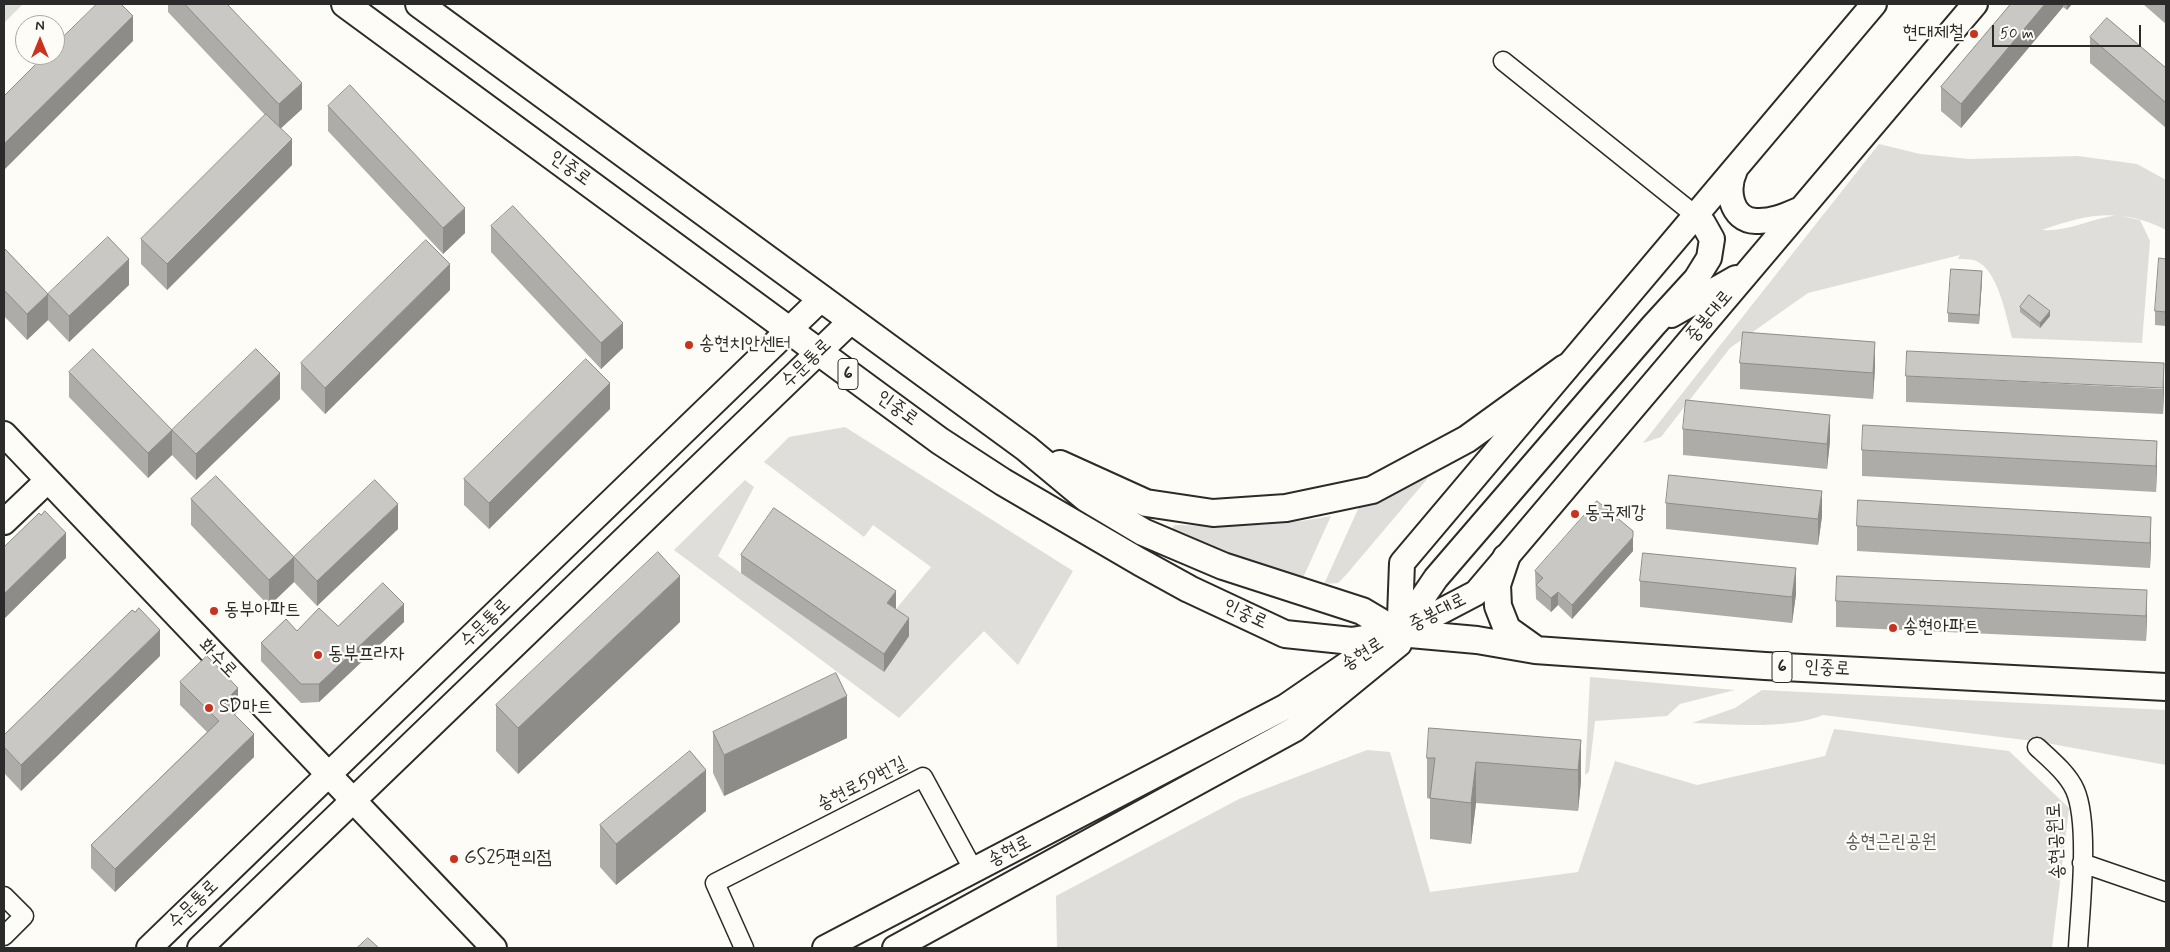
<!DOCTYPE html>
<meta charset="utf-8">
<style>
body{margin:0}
#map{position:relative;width:2170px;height:952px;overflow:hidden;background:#fdfcf7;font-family:Mynerve,sans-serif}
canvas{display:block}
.frame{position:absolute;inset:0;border:5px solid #2b2b2b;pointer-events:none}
.north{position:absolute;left:15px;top:15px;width:50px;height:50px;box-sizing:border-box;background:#fdfcf7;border:1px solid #a9a8a5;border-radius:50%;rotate:0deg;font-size:14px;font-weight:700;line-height:20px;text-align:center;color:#2b2b2b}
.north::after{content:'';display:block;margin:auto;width:18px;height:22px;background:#c8321e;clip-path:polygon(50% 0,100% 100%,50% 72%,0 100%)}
.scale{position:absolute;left:1992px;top:25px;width:149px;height:22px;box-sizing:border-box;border:2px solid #2b2b2b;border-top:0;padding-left:6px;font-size:15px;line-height:18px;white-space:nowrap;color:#2b2b2b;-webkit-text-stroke:4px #fdfcf7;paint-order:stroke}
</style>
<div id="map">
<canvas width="2170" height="952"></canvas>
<div class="frame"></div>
<div class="north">N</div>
<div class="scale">50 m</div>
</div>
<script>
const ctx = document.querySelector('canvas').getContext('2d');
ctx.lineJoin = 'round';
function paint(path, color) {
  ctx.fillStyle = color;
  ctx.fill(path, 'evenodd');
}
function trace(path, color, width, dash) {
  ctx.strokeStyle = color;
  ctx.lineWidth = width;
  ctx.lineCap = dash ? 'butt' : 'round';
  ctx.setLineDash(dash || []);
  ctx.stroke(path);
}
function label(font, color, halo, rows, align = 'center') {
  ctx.font = font + ' Mynerve,"Poor Story",sans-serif';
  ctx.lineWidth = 4.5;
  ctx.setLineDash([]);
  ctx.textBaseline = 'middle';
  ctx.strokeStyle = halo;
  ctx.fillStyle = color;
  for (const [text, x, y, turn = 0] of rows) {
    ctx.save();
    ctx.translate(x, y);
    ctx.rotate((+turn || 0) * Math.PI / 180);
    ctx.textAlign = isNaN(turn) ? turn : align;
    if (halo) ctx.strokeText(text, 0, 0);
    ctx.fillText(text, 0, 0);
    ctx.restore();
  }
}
paint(new Path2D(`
 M4,4H23L4,23Z
 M1879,144L1920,154L1969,159L2078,156L2137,164L2166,180V230C2122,207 2087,214 2042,230C2066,232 2089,220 2112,216C2121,214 2132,219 2140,220L2150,241L2142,343L2012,338C2006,316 1998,268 1974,260C1969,259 1963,259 1958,259L1960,255L1808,293L1730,348L1661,437L1643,443Z
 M845,427L1073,571L1018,665L984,631L899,718L674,550L745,480L754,487L718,556L741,573L896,609L931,567L873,525L864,537L764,462L789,437Z
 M1423,475L1428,478L1346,575L1338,583L1324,584L1359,507L1383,498Z
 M1331,516L1302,580L1271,571L1173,532L1171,529L1175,525C1227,527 1280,526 1331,516Z
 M1590,677L1735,690L1680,704L1667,716L1595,721L1589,772L1585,775Z
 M1762,690L2166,710V765L2041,742L1823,715C1786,730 1732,724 1692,723L1735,708Z
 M1834,729L2009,751L2069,808L2052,948H1057L1056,896L1239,799L1367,750L1390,752L1430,892L1578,872L1615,761L1697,785L1825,756Z`), '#dfdeda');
const street = new Path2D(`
 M1503,61L1695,215
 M2037,747C2050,759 2068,774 2075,790C2090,824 2080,910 2078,948
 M2082,863L2166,892
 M4,896L24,916L4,936
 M744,948L715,883L923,777L974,871`);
const secondary = new Path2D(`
 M1735,170C1726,189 1730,220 1756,221C1773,222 1787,215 1801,209
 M1671,315L1736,278
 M4,434L494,948
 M4,522L47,481
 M1400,631L1436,578L1653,326L1696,279L1709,258L1712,239L1703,223L1695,215
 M149,948L822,298
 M200,948L852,320
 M825,948L1285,707L1371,648L1476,593L1975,4
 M895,948L1295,729L1399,644L1402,563L1874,4`);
const primary = new Path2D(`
 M345,4L940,441L1003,482L1140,562L1189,589L1285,634L1352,641L1399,633L1477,640L1535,650L1765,666L2166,687
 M419,4L1026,448L1086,498L1143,532L1223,566L1362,611L1399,633
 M1060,464L1146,503L1213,513L1286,508L1372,490L1467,439L1565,368
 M1506,558L1497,585L1498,606L1507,629L1535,649`);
trace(street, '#2b2b2b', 21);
trace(secondary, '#2b2b2b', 28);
trace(primary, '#2b2b2b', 30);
trace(street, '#fdfcf7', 18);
trace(secondary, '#fdfcf7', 24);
trace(primary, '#fdfcf7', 26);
paint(new Path2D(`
 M168,4H227L302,109L281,128L292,165L167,290L141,264V239L265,115L168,12Z
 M2011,4H2072L2067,10L2063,7L1961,128L1941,111V87Z
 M2143,4H2166V24Z
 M2090,37L2166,68V128L2090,63Z
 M328,106L465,233L443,254L328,131Z
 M491,226L623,348L601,369L491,252Z
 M4,248L48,294L129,285L69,342L48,320L27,340L4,316Z
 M2166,259V326L2155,325V311Z
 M1982,280L1979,324L1948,322V313Z
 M450,290L325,414L301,389V363Z
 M2020,307L2050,316L2040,328L2020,312Z
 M1740,363L1875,367L1873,399L1740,389Z
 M69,372L172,430L280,399L196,480L172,455L148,478L69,397Z
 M1906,376L2164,389L2163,414L1906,402Z
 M610,409L489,529L464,505V479Z
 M1683,429L1830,441L1827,469L1683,455Z
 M1862,450L2157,466L2156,492L1862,476Z
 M191,499L294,557L398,529L317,606L294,582L269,606L191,525Z
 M1666,503L1822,516L1818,545L1666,529Z
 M1857,526L2151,543L2150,568L1857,551Z
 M1633,551L1572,619L1558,605L1551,612L1536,599L1535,571Z
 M741,555L909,636L884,672L741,573Z
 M1640,581L1796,594L1792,623L1640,607Z
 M1836,601L2147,616L2146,641L1836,627Z
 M404,622L319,702L301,703L261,661V643L297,631L338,626Z
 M680,622L518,774L496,751V705Z
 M160,656L21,791L4,773V735Z
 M180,682L238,711L235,715L254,757L115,892L91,868V845L207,732L180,705Z
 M713,732L847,738L724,796L713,773Z
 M1581,740V781L1578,811L1476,803L1471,844L1430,839V799L1427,798V758Z
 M706,811L616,885L600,867V825Z`), '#adaca9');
paint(new Path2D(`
 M2045,4H2063V7L1961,128V104Z
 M2067,4H2072L2067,10Z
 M133,16V41L4,170V144Z
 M302,83V109L279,130V104Z
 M292,139V165L167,290V264Z
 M465,208V233L443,254V228Z
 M129,259V285L69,342V316Z
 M450,264V290L325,414V388Z
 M1982,271V280L1979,324V315Z
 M48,294V320L27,340V314Z
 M2050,311V316L2040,328V323Z
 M623,323V348L601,369V343Z
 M1875,342V367L1873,399V373Z
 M2164,363V389L2163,414V388Z
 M280,373V399L196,480V454Z
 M610,383V409L489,529V503Z
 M1830,415V441L1827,469V444Z
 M172,430V455L148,478V453Z
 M2157,441V466L2156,492V466Z
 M1822,491V516L1818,545V519Z
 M398,504V529L317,606V581Z
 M2151,517V543L2150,568V543Z
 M66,533V558L4,619V594Z
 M1633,537V551L1572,619V605Z
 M294,557V582L269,606V580Z
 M1796,568V594L1792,623V597Z
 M680,576V622L518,774V728Z
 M2147,590V616L2146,641V616Z
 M896,591V609L887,603Z
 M1558,592V605L1551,612V598Z
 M404,604V622L319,702V684Z
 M909,618V636L884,672V654Z
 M160,630V656L21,791V765Z
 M238,688V711L223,726V703Z
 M847,696V738L724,796V755Z
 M254,734V757L115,892V869Z
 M1581,740V781L1578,811V770Z
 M1476,762V803L1471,844V803Z
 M706,770V811L616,885V844Z`), '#8d8c89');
const building = new Path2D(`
 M97,4H121L133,16L4,144V96L45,55H55V45Z
 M185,4H227L302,83L279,104Z
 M2011,4H2045L1961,104L1941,87Z
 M2107,18L2166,68V103L2090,37Z
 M350,85L465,208L443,228L328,106Z
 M266,114L292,139L167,264L141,239Z
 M513,206L623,323L601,343L491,226Z
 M108,237L129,259L69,316L48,294Z
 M426,240L450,264L325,388L301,363Z
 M4,248L48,294L27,314L4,290Z
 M2159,258L2166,259V312L2155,311Z
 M1951,269L1982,271L1979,315L1948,313Z
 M2029,295L2050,311L2040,323L2020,307Z
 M1743,332L1875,342L1873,373L1740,363Z
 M93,349L172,430L148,453L69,372Z
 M256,349L280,373L196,454L172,430Z
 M1907,351L2164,363L2163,388L1906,376Z
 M586,359L610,383L489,503L464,479Z
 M1686,400L1830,415L1827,444L1683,429Z
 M1863,425L2157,441L2156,466L1862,450Z
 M1669,475L1822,491L1818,519L1666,503Z
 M216,476L294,557L269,580L191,499Z
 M375,480L398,504L317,581L294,557Z
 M1858,500L2151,517L2150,543L1857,526Z
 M1597,501L1633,531V537L1572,605L1558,592L1551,598L1536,585L1543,578L1535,571Z
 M774,508L896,591L887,603L909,618L884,654L741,555Z
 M45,511L66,533L4,594V547L39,513L41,515Z
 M658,552L680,576L518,728L496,705Z
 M1643,553L1796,568L1792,597L1640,581Z
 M1837,576L2147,590L2146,616L1836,601Z
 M383,583L404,604L319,684H301L261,643L286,619L297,631L319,608L338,626Z
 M139,608L160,630L21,765L4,747V735L132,610L135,612Z
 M207,656L238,688L223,703L254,734L115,869L91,845L219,721L180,682Z
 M836,673L847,696L724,755L713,732Z
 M1429,728L1581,740L1578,770L1476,762L1471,803L1430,798L1435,758H1427Z
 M690,751L706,770L616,844L600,825Z
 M368,938L379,948H357Z`);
paint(building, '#c9c8c4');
trace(building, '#8d8c89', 1);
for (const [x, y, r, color] of [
 [1974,34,5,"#c8321e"],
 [689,345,5,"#c8321e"],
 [1575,514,5,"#c8321e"],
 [214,611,5,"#c8321e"],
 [1893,628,5,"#c8321e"],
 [318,655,5,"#c8321e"],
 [209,708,5,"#c8321e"],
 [454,859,5,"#c8321e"]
]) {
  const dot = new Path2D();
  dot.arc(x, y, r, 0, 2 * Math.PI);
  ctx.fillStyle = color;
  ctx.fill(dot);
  trace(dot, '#fdfcf7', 2);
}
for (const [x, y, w] of [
 [848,374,20],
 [1782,667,20]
]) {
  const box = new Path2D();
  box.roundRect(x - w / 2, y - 15.5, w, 31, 4);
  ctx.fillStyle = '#fdfcf7';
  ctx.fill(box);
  trace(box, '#2b2b2b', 1);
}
label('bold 18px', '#2b2b2b', null, [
 ["6",848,374],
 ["6",1782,667]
]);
label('19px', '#2b2b2b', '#fdfcf7', [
 ["현대제철",1964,34,"right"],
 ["송현치안센터",699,345],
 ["동국제강",1585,514],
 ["동부아파트",224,611],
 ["송현아파트",1903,628],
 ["동부프라자",328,655],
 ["SD마트",219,708],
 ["GS25편의점",464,859]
], 'left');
label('19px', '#2b2b2b', '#fdfcf7', [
 ["인중로",570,169,36],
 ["중봉대로",1710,317,-50],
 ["수문통로",807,364,-44],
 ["인중로",897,409,36],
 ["중봉대로",1438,613,-27],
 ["인중로",1245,615,25],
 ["수문통로",486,624,-44],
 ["송현로",1363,655,-32],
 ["화수로",217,659,46],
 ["인중로",1827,669,3],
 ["송현로59번길",862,785,-27],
 ["송현공원로",2057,841,-93],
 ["송현로",1010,852,-28],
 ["수문통로",194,905,-44]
]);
label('19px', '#585857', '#fdfcf7', [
 ["송현근린공원",1891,843]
]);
</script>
